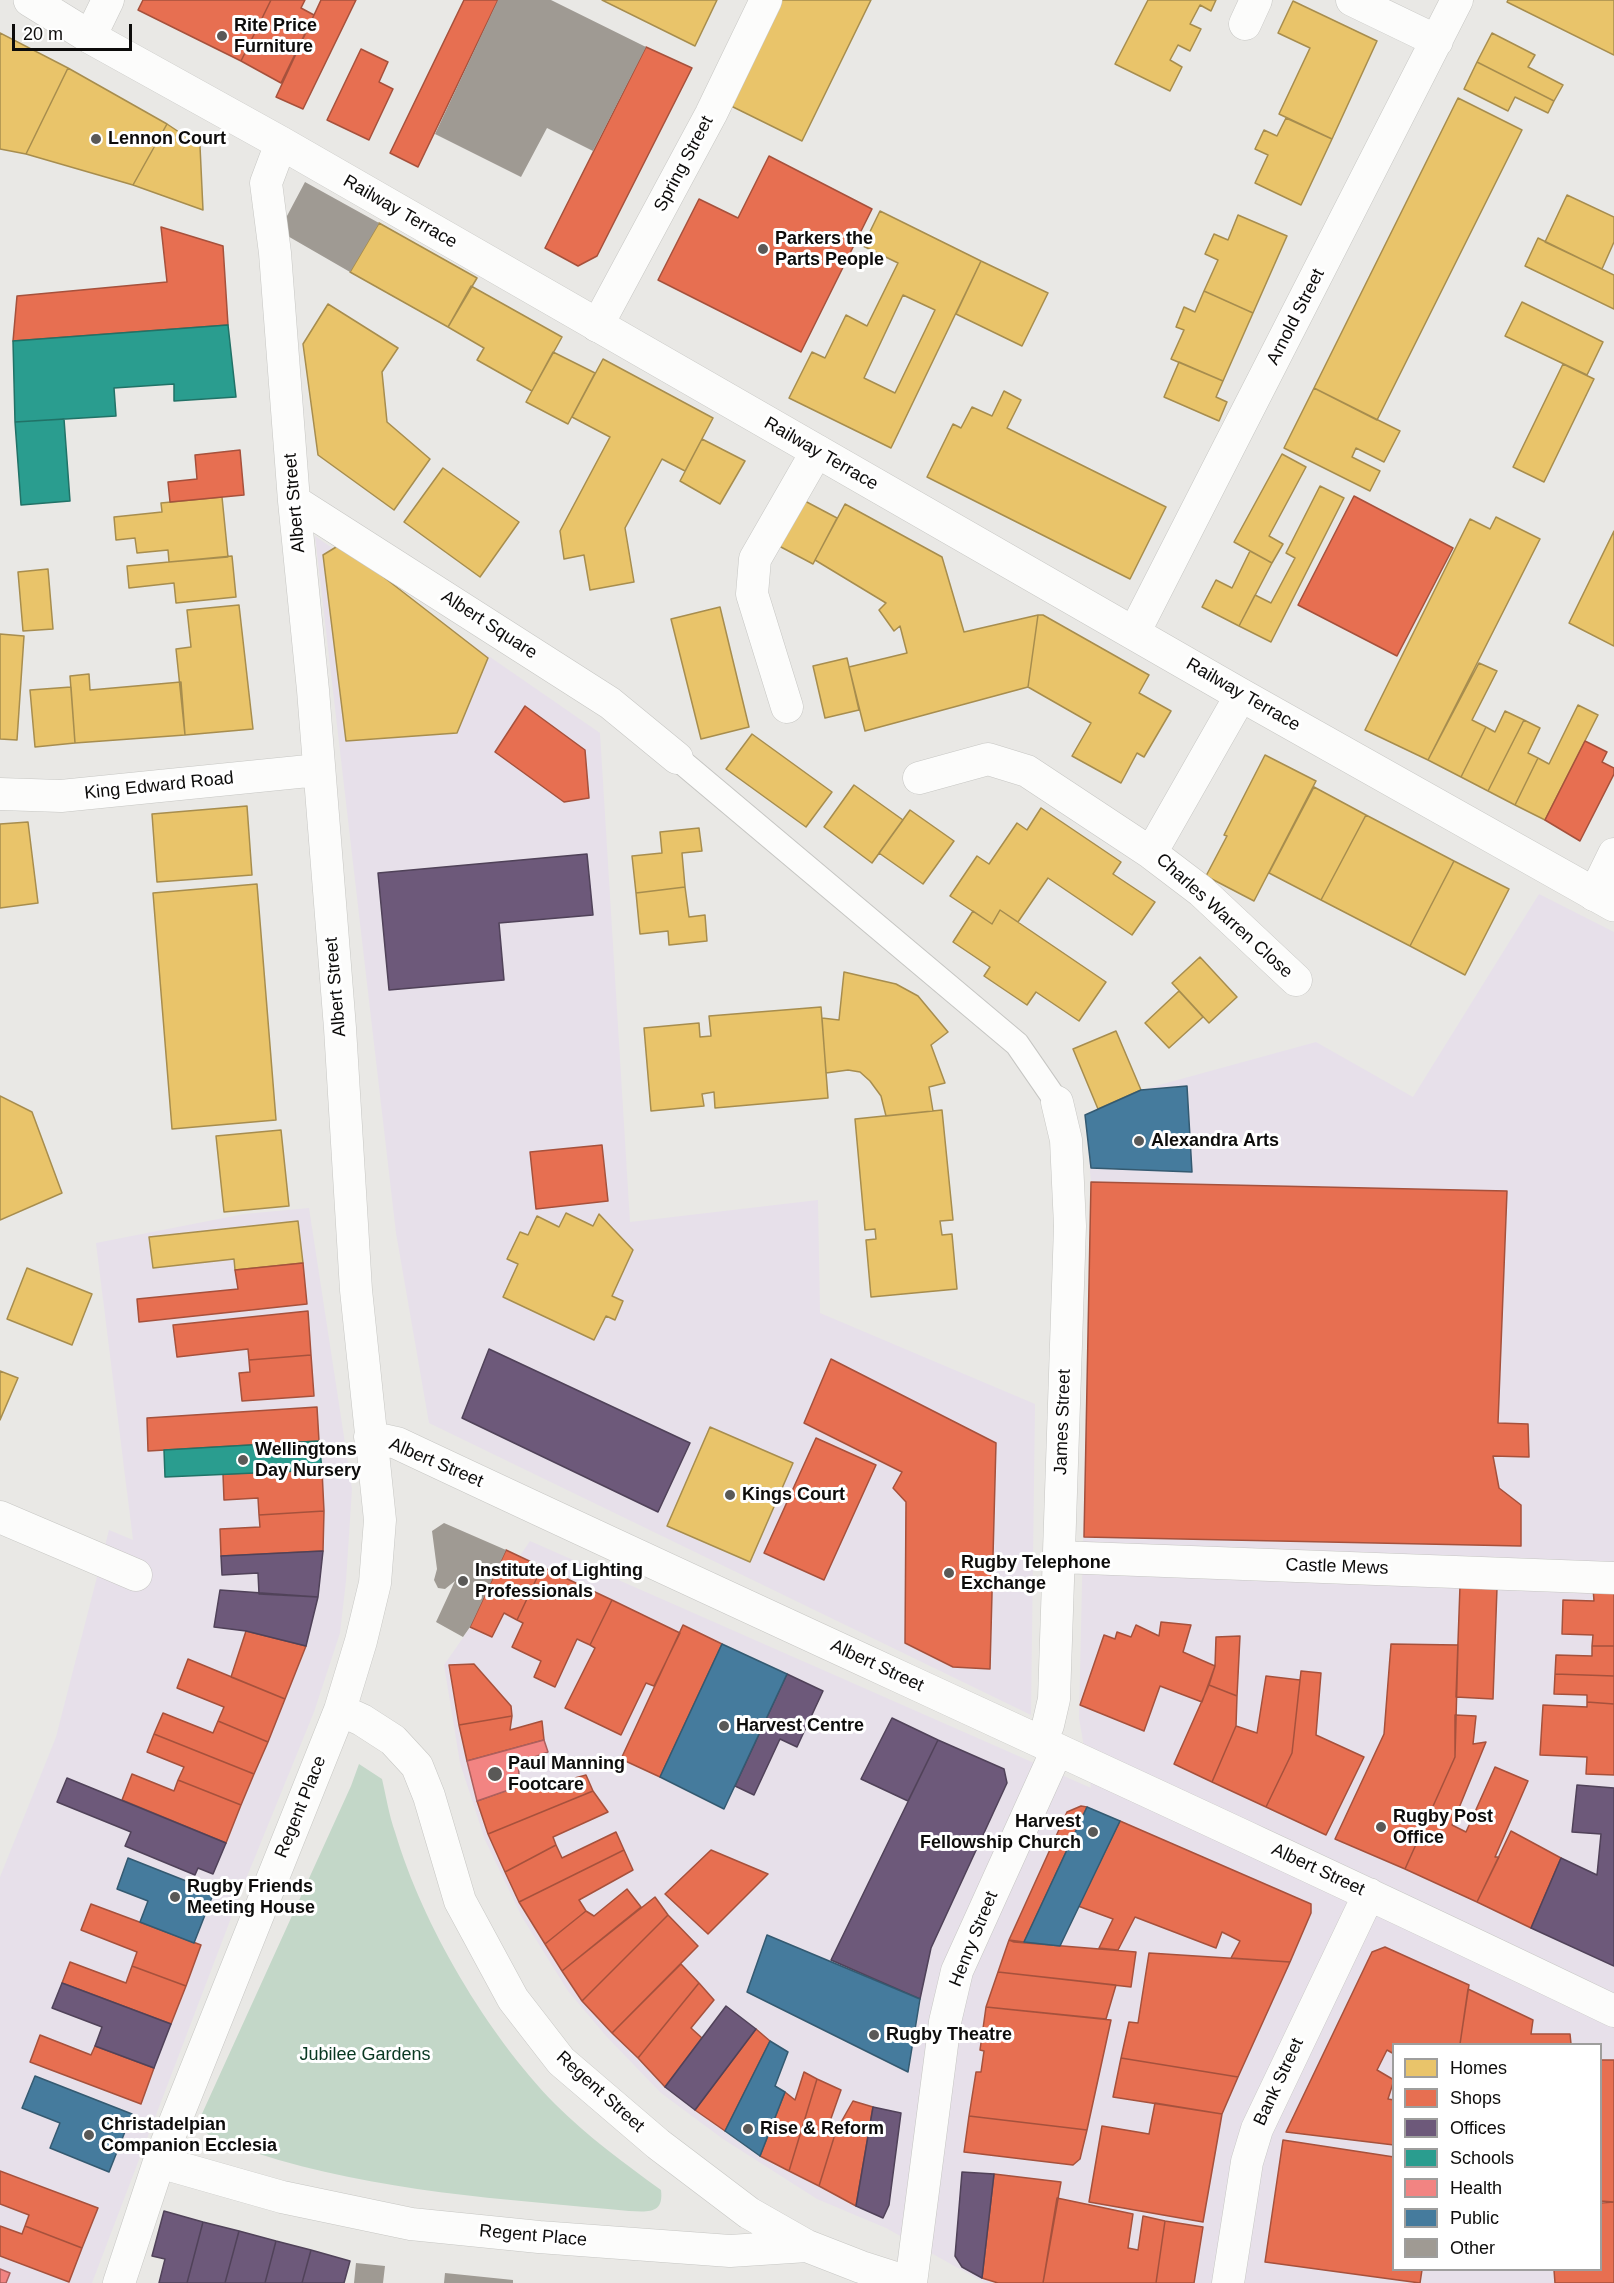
<!DOCTYPE html>
<style>
body{margin:0}
#map{position:relative;width:1614px;height:2283px;overflow:hidden;background:#e9e8e5;font-family:Arial,sans-serif}
canvas{display:block}
.legend{position:absolute;left:1392px;top:2043px;width:210px;height:228px;box-sizing:border-box;background:#fff;border:2px solid #9e9e9d;margin:0;padding:8px 10px;list-style:none;font-size:18px;color:#0d0c0b}
.legend li{display:flex;align-items:center;gap:12px;height:30px}
.legend b{width:30px;border:2px solid #9e9e9d}
.scale{position:absolute;left:12px;top:24px;width:120px;height:27px;box-sizing:border-box;border:3px solid #0d0c0b;border-top:0;padding-left:8px;font-size:18px;line-height:21px;white-space:nowrap;color:#0d0c0b;-webkit-text-stroke:4px #fff;paint-order:stroke}
</style>
<div id="map">
<canvas width="1614" height="2283"></canvas>
<ul class="legend">
<li><b style="height:16px;background:#e9c46a"></b>Homes</li>
<li><b style="height:16px;background:#e76f51"></b>Shops</li>
<li><b style="height:16px;background:#6d597a"></b>Offices</li>
<li><b style="height:16px;background:#2a9d8f"></b>Schools</li>
<li><b style="height:16px;background:#f28482"></b>Health</li>
<li><b style="height:16px;background:#457b9d"></b>Public</li>
<li><b style="height:16px;background:#9f9a93"></b>Other</li>
</ul>
<div class="scale">20 m</div>
</div>
<script>
const ctx = document.querySelector('canvas').getContext('2d');
ctx.lineJoin = 'round';
function paint(path, color) {
  ctx.fillStyle = color;
  ctx.fill(path, 'evenodd');
}
function trace(path, color, width, dash) {
  ctx.strokeStyle = color;
  ctx.lineWidth = width;
  ctx.lineCap = dash ? 'butt' : 'round';
  ctx.setLineDash(dash || []);
  ctx.stroke(path);
}
function label(font, color, halo, rows, align = 'center') {
  ctx.font = font + ' Arial,sans-serif';
  ctx.lineWidth = 6;
  ctx.setLineDash([]);
  ctx.textBaseline = 'middle';
  ctx.strokeStyle = halo;
  ctx.fillStyle = color;
  for (const [text, x, y, turn = 0] of rows) {
    ctx.save();
    ctx.translate(x, y);
    ctx.rotate((+turn || 0) * Math.PI / 180);
    ctx.textAlign = isNaN(turn) ? turn : align;
    if (halo) ctx.strokeText(text, 0, 0);
    ctx.fillText(text, 0, 0);
    ctx.restore();
  }
}
paint(new Path2D(`
 M315,536L600,733L630,1222L818,1200L820,1313L1035,1404L1031,1715L429,1423L396,1233Z
 M1539,894L1614,932V2283H985L886,2228L817,2199L723,2139L661,2093L606,2036L568,1991L522,1917L485,1840L460,1763L444,1665L530,1541L1091,1788L1079,1718L1091,1182L1085,1115L1141,1090L1316,1042L1413,1097ZM1394,2044H1600V2270H1394Z
 M309,1208L352,1489L346,1581L340,1633L314,1712L244,1884L92,2283H0V1877L56,1737L109,1530L133,1540L96,1243L244,1214Z`), '#e7e0ea');
paint(new Path2D(`
 M359,1764L382,1779C386,1796 389,1815 395,1832C423,1926 487,2034 555,2104C587,2136 625,2164 661,2190C664,2214 648,2212 629,2211C503,2199 377,2192 256,2153C237,2147 199,2143 201,2116L351,1786Z`), '#c3d7c8');
const homes = new Path2D(`
 M602,0H717L695,46Z
 M775,0H871L802,141L725,103Z
 M1148,0H1216L1211,11L1200,5L1190,24L1201,29L1190,51L1178,45L1170,60L1182,67L1170,91L1115,64Z
 M1508,0H1614V55L1507,2Z
 M1293,1L1377,41L1332,139L1279,114L1310,48L1278,33Z
 M0,33L68,68L26,154L0,149Z
 M1492,33L1535,55L1528,67L1563,85L1554,101L1477,62Z
 M1477,62L1554,101L1548,113L1515,97L1508,111L1464,89Z
 M68,68L167,124L133,185L26,154Z
 M1458,98L1522,130L1377,420L1314,388Z
 M1286,118L1332,139L1301,205L1255,183L1268,155L1255,149L1264,130L1277,136Z
 M167,124L200,146L203,210L133,185Z
 M1567,195L1614,217V242L1602,269L1545,242Z
 M880,211L981,261L891,448L789,398L812,352L825,358L846,315L867,326L898,263L863,246ZM903,295L935,310L895,393L864,378Z
 M1238,215L1287,236L1253,313L1204,291L1218,260L1205,254L1214,234L1228,240Z
 M379,223L477,278L448,327L350,272Z
 M1538,238L1614,275V309L1525,266Z
 M981,261L1048,293L1022,346L956,314Z
 M471,286L562,337L532,391L477,360L484,348L448,327Z
 M1204,291L1253,313L1223,381L1171,359L1184,330L1176,327L1184,307L1195,312Z
 M1522,302L1603,342L1587,375L1505,336Z
 M328,304L398,348L382,372L387,422L430,459L394,510L318,455L303,344Z
 M553,352L595,373L568,424L526,402Z
 M603,359L713,418L685,471L662,459L625,528L634,582L590,590L584,555L564,559L560,531L610,437L572,417Z
 M1179,362L1223,381L1216,397L1227,402L1219,421L1164,397Z
 M1563,364L1594,379L1544,482L1513,467Z
 M1314,388L1400,431L1384,462L1356,448L1352,457L1380,471L1370,491L1284,448Z
 M1004,391L1021,400L1007,428L1166,507L1130,579L927,477L953,424L961,428L972,407L992,416Z
 M702,439L745,461L720,504L680,481Z
 M1282,454L1306,467L1269,536L1283,544L1272,563L1234,542Z
 M443,468L519,522L480,577L404,522Z
 M1320,486L1344,498L1271,642L1239,626L1255,595L1271,603L1295,558L1286,553Z
 M222,497L228,557L169,562L168,550L137,553L135,538L116,540L114,517L162,512L161,503Z
 M803,500L837,518L813,564L779,546Z
 M845,504L942,557L964,632L1038,615L1028,687L865,731L849,667L907,653L900,626L894,631L879,610L886,603L815,560Z
 M1496,517L1540,539L1428,760L1365,730L1470,519L1490,529Z
 M1614,531V646L1569,623Z
 M341,544L488,658L457,733L346,741L323,555Z
 M1250,551L1272,563L1239,626L1202,607L1216,580L1232,588Z
 M232,556L236,597L176,603L174,583L129,588L127,566Z
 M48,569L53,629L23,631L18,572Z
 M239,605L253,729L185,735L176,649L191,647L187,610Z
 M720,607L749,727L701,739L671,619Z
 M1038,615H1043L1149,675L1139,693L1171,711L1144,757L1137,753L1121,783L1072,756L1091,723L1028,687Z
 M0,634L24,636L17,740L0,739Z
 M847,658L859,710L825,718L813,666Z
 M1479,663L1497,671L1472,720L1486,727L1461,777L1428,760Z
 M89,674L90,690L181,682L185,735L75,743L70,676Z
 M71,687L75,743L35,747L30,690Z
 M1578,705L1598,715L1545,820L1515,805L1538,758L1549,764Z
 M1505,711L1524,720L1488,791L1461,777L1486,727L1495,732Z
 M1524,720L1540,728L1528,753L1538,758L1515,805L1488,791Z
 M752,734L832,792L806,827L726,769Z
 M1265,755L1316,781L1254,901L1206,876L1227,836L1224,835Z
 M854,785L903,820L872,863L824,827Z
 M1314,787L1366,815L1321,900L1269,873Z
 M247,806L252,875L157,882L152,814Z
 M1041,808L1121,862L1113,874L1155,902L1132,935L1048,878L1018,922L1000,910L992,924L950,896L977,856L989,864L1017,823L1027,830Z
 M910,810L954,841L923,884L879,853Z
 M1366,815L1454,861L1410,946L1321,900Z
 M28,822L38,903L0,908V824Z
 M699,828L702,851L682,853L685,887L636,893L632,856L662,853L660,832Z
 M1454,861L1509,889L1465,975L1410,946Z
 M257,884L276,1120L172,1129L153,893Z
 M685,887L689,917L705,915L707,941L669,945L668,931L640,934L636,893Z
 M1000,910L1106,982L1079,1021L1036,992L1027,1005L984,976L990,967L953,942L973,911L992,924Z
 M1200,957L1237,997L1209,1023L1172,983Z
 M844,972L896,984L918,996L948,1032L931,1045L945,1083L929,1087L933,1111L886,1116L881,1096L870,1081L860,1072L848,1070L826,1073L822,1018L839,1020Z
 M1179,991L1203,1017L1169,1048L1145,1023Z
 M821,1007L828,1098L715,1108L714,1092L702,1094L704,1106L651,1111L644,1028L699,1023L700,1037L711,1036L709,1016Z
 M1116,1031L1141,1090L1098,1109L1073,1049Z
 M0,1096L32,1112L62,1193L0,1220Z
 M942,1110L953,1220L940,1221L942,1235L952,1234L957,1289L871,1297L866,1240L876,1239L875,1229L865,1230L855,1119Z
 M281,1130L289,1206L224,1212L216,1136Z
 M566,1213L593,1226L599,1214L633,1250L612,1296L623,1301L615,1320L606,1316L594,1340L503,1297L518,1264L507,1259L520,1232L528,1235L537,1216L559,1227Z
 M298,1221L303,1263L235,1270L234,1259L153,1268L149,1237Z
 M27,1268L92,1294L72,1345L7,1319Z
 M0,1371L18,1378L0,1420Z
 M710,1427L793,1463L750,1562L667,1526Z`);
paint(homes, '#e9c46a');
trace(homes, '#a78d4e', 1.5);
const shops = new Path2D(`
 M143,0H271L241,61L138,10Z
 M271,0H305L301,8L314,15L281,83L241,61Z
 M321,0H356L303,109L276,97Z
 M464,0H498L418,167L390,153Z
 M646,47L692,68L597,256L578,266L545,248Z
 M361,49L388,62L379,82L393,89L369,140L327,120Z
 M769,156L872,209L801,352L658,280L699,199L738,218Z
 M161,227L223,246L228,325L13,341L17,296L167,282Z
 M240,450L244,495L170,502L168,482L197,479L195,455Z
 M1354,496L1453,548L1397,656L1298,605Z
 M525,706L585,750L589,798L564,802L495,752Z
 M1585,741L1607,752L1602,762L1614,768V774L1580,841L1545,820Z
 M602,1145L608,1201L536,1209L530,1152Z
 M1091,1182L1507,1191L1498,1423L1528,1424L1529,1457L1493,1456L1499,1488L1521,1505V1546L1084,1537Z
 M303,1263L307,1304L139,1322L137,1299L238,1289L235,1270Z
 M308,1311L311,1355L249,1360L248,1349L177,1357L173,1325Z
 M311,1355L314,1396L242,1401L239,1373L250,1372L249,1360Z
 M831,1359L996,1443L990,1669L953,1667L905,1643L906,1502L893,1488L902,1472L804,1423Z
 M317,1407L319,1441L148,1451L147,1418Z
 M816,1438L876,1465L824,1580L764,1553Z
 M322,1470L324,1511L259,1515L258,1498L224,1500L223,1474Z
 M324,1511L323,1551L221,1556L220,1529L260,1527L259,1515Z
 M506,1550L542,1567L517,1620L504,1613L492,1637L470,1627Z
 M542,1567L612,1600L590,1645L577,1639L555,1687L534,1677L541,1661L512,1647L523,1623L517,1620Z
 M1460,1586L1497,1588L1493,1699L1456,1697Z
 M1593,1588L1614,1589V1646H1592L1593,1635L1562,1634L1563,1600L1594,1601Z
 M612,1600L680,1633L654,1686L646,1683L621,1735L565,1708L595,1648L590,1645Z
 M1161,1622L1191,1625L1183,1652L1215,1666L1202,1702L1160,1686L1144,1731L1080,1705L1104,1635L1115,1639L1117,1632L1131,1637L1136,1625L1159,1636Z
 M683,1625L722,1644L660,1777L621,1759Z
 M246,1631L306,1646L285,1699L231,1677Z
 M1240,1636L1237,1696L1209,1685L1215,1666L1216,1637Z
 M1391,1644L1458,1645L1455,1757L1405,1869L1335,1839L1384,1734Z
 M1592,1646H1614V1676L1555,1674L1556,1655L1592,1656Z
 M188,1659L285,1699L268,1742L218,1721L224,1707L177,1688Z
 M474,1664L511,1706L512,1716L459,1725L449,1665Z
 M1301,1671L1321,1673L1316,1735L1364,1757L1326,1835L1266,1807L1292,1753Z
 M1555,1674L1614,1676V1704L1587,1702V1695L1554,1694Z
 M1266,1676L1300,1680L1292,1753L1266,1807L1212,1782L1236,1726L1257,1733Z
 M1209,1685L1237,1696L1236,1726L1212,1782L1174,1764Z
 M1587,1702L1614,1704V1775L1586,1774L1587,1757L1540,1755L1543,1705L1587,1707Z
 M163,1713L213,1733L218,1721L268,1742L254,1774L154,1734Z
 M1455,1715L1476,1716L1473,1744L1486,1742L1452,1825L1466,1832L1495,1767L1528,1781L1495,1857H1499L1477,1902L1405,1869L1455,1757Z
 M512,1716L510,1730L542,1721L544,1740L467,1761L459,1725Z
 M154,1734L254,1774L241,1805L178,1780L184,1767L147,1752Z
 M132,1774L174,1791L178,1780L241,1805L226,1843L122,1800Z
 M586,1775L593,1791L488,1834L477,1801L535,1780L538,1788Z
 M593,1791L608,1812L553,1837L556,1845L505,1872L488,1834Z
 M1081,1806L1087,1807L1024,1942L1009,1940L1067,1812Z
 M1120,1821L1311,1904V1913L1290,1962L1231,1958L1240,1941L1222,1932L1216,1948L1135,1917L1118,1950L1099,1948L1113,1919L1078,1906Z
 M1511,1831L1561,1858L1531,1928L1477,1902Z
 M616,1832L624,1850L519,1902L505,1872L556,1845L562,1858Z
 M624,1850L633,1870L579,1900L586,1911L545,1944L519,1902Z
 M711,1850L768,1874L708,1934L665,1894Z
 M627,1889L641,1907L562,1971L545,1944L586,1911L594,1916Z
 M655,1897L668,1915L582,2001L562,1971Z
 M91,1904L201,1945L186,1986L132,1966L137,1952L81,1930Z
 M668,1915L698,1946L612,2033L582,2001Z
 M1009,1940L1014,1942L1136,1952L1131,1987L998,1972Z
 M1385,1947L1469,1985L1460,2044H1394V2054L1387,2050L1377,2070L1394,2080L1388,2099L1394,2100V2145L1286,2132L1372,1952Z
 M1149,1953L1290,1962L1238,2077L1121,2058L1129,2022L1138,2023Z
 M70,1962L126,1983L132,1966L186,1986L171,2024L62,1983Z
 M681,1964L699,1983L638,2058L612,2033Z
 M998,1972L1116,1985L1106,2019L986,2007Z
 M699,1983L714,2000L691,2028L702,2038L665,2087L638,2058Z
 M1468,1989L1533,2020L1531,2034H1570L1571,2044H1460Z
 M986,2007L1111,2020L1087,2130L969,2116L976,2072H981L984,2051L980,2050Z
 M756,2029L770,2041L725,2131L695,2110Z
 M40,2035L91,2055L95,2046L154,2068L141,2104L30,2062Z
 M1600,2048L1601,2060H1614V2202L1600,2201Z
 M1121,2058L1238,2077L1222,2114L1113,2097Z
 M804,2072L817,2079L789,2171L760,2156L785,2092L795,2100Z
 M817,2079L841,2090L828,2127L836,2131L819,2186L789,2171Z
 M853,2101L873,2107L856,2206L819,2186L836,2131Z
 M1155,2103L1222,2114L1203,2222L1089,2202L1102,2126L1149,2134Z
 M969,2116L1087,2130L1080,2159L1073,2165L964,2152Z
 M1283,2140L1394,2157V2270H1422L1420,2283L1265,2262Z
 M0,2171L98,2208L82,2248L25,2226L29,2215L0,2204Z
 M994,2174L1061,2182L1043,2283H998L982,2278Z
 M1057,2198L1133,2214L1128,2248L1138,2250L1143,2216L1165,2221L1156,2283H1043Z
 M1614,2202V2283H1555L1554,2270H1600V2203Z
 M1165,2221L1203,2227L1194,2283H1156Z
 M0,2226L22,2234L25,2226L82,2248L69,2282L0,2256Z`);
paint(shops, '#e76f51');
trace(shops, '#a6513c', 1.5);
const offices = new Path2D(`
 M587,854L593,915L499,923L504,980L389,990L378,873Z
 M489,1349L690,1443L658,1512L462,1418Z
 M323,1551L318,1597L259,1594L258,1573L222,1575L221,1556Z
 M220,1590L318,1597L306,1646L246,1631L214,1627Z
 M787,1674L823,1691L797,1747L780,1739L754,1795L735,1786Z
 M892,1718L938,1740L908,1801L861,1779Z
 M938,1740L1004,1769L1007,1783L931,1948L920,1999L831,1960Z
 M67,1778L226,1843L213,1874L198,1868L195,1875L125,1846L131,1832L57,1802Z
 M1577,1785L1614,1788V1966L1531,1928L1561,1858L1597,1875L1601,1834L1572,1832Z
 M62,1983L171,2024L154,2068L95,2046L102,2027L52,2008Z
 M726,2006L756,2029L695,2110L665,2087Z
 M873,2107L901,2113L889,2205L883,2218L856,2206Z
 M962,2172L994,2174L982,2278L962,2267L955,2256Z
 M164,2211L203,2222L187,2283H159L165,2259L152,2256Z
 M203,2222L239,2231L225,2283H187Z
 M239,2231L276,2241L265,2283H225Z
 M276,2241L311,2250L302,2283H265Z
 M311,2250L350,2261L344,2283H302Z`);
paint(offices, '#6d597a');
trace(offices, '#504259', 1.5);
const schools = new Path2D(`
 M228,325L236,397L174,401V384L114,388L116,416L15,422L13,341Z
 M64,419L70,501L21,505L15,422Z
 M319,1441L322,1470L165,1477L164,1450Z`);
paint(schools, '#2a9d8f');
trace(schools, '#217267', 1.5);
const health = new Path2D(`
 M544,1740L548,1752L518,1763L520,1786L477,1801L467,1761Z
 M0,2269L10,2273L6,2283H0Z`);
paint(health, '#f28482');
trace(health, '#ad605e', 1.5);
const public = new Path2D(`
 M1187,1086L1192,1172L1091,1168L1085,1115L1141,1090Z
 M722,1644L787,1674L724,1809L660,1777Z
 M1087,1807L1120,1821L1060,1946L1024,1942Z
 M128,1858L214,1892L194,1943L140,1922L148,1901L117,1889Z
 M767,1935L920,1999L908,2072L747,1992Z
 M770,2041L788,2052L775,2086L785,2092L760,2156L725,2131Z
 M35,2076L132,2114L109,2172L50,2148L60,2123L22,2108Z`);
paint(public, '#457b9d');
trace(public, '#345a71', 1.5);
paint(new Path2D(`
 M498,0H551L646,47L593,151L547,128L521,177L435,134Z
 M305,182L379,223L350,272L279,231Z
 M444,1523L506,1550L470,1627L463,1637L436,1622L455,1581L445,1589L438,1588L434,1580L437,1569L432,1531Z
 M356,2263L385,2266L383,2283H354Z
 M445,2273L513,2280V2283H444Z`), '#9f9a93');
const pedestrian = new Path2D(`
 M677,758L1017,1044L1057,1102`);
const minor = new Path2D(`
 M1352,0L1437,41
 M1245,24L1256,0
 M90,37L108,0
 M597,326L711,114L766,0
 M294,501L610,703L677,758
 M1134,633L1457,0
 M1241,695L1151,853L1201,891L1296,980
 M787,707L752,594L755,559L817,451
 M919,778L988,759L1027,771L1151,853
 M0,794L61,796L318,770
 M1594,895L1614,854
 M370,1437L397,1443C802,1634 1211,1817 1614,2011
 M0,1517L136,1575
 M1059,1557L1614,1578
 M340,1710L362,1720L393,1740L417,1766L429,1796L460,1901L513,1999L561,2061L658,2144L749,2213L807,2246L861,2267L911,2283
 M1041,1742L1048,1725L1054,1699L1070,1226L1066,1140L1057,1102
 M159,2162L282,2197L411,2224L539,2237L730,2251L807,2246
 M119,2283L159,2162L340,1710L361,1641L375,1583L380,1520L356,1290L340,1028L313,690L294,501L275,253L266,183L281,143
 M911,2283L945,2022L957,1971L1057,1750
 M1228,2283L1247,2162L1257,2129L1369,1894`);
const tertiary = new Path2D(`
 M30,0L90,37L281,143L1241,695L1614,905`);
trace(pedestrian, '#c6c6c3', 26);
trace(minor, '#c6c6c3', 33);
trace(tertiary, '#c6c6c3', 34);
trace(pedestrian, '#fcfcfb', 24);
trace(minor, '#fcfcfb', 32);
trace(tertiary, '#fcfcfb', 33);
for (const [x, y, r, color] of [
 [222,36,6,"#5a5957"],
 [96,139,6,"#5a5957"],
 [763,249,6,"#5a5957"],
 [1139,1141,6,"#5a5957"],
 [243,1460,6,"#5a5957"],
 [730,1495,6,"#5a5957"],
 [949,1573,6,"#5a5957"],
 [463,1581,6,"#5a5957"],
 [724,1726,6,"#5a5957"],
 [495,1774,8,"#5a5957"],
 [1381,1827,6,"#5a5957"],
 [1093,1832,6,"#5a5957"],
 [175,1897,6,"#5a5957"],
 [874,2035,6,"#5a5957"],
 [748,2129,6,"#5a5957"],
 [89,2135,6,"#5a5957"]
]) {
  const dot = new Path2D();
  dot.arc(x, y, r, 0, 2 * Math.PI);
  ctx.fillStyle = color;
  ctx.fill(dot);
  trace(dot, '#fff', 2);
}
label('bold 18px', '#0d0c0b', '#fff', [
 ["Rite Price",234,26],
 ["Furniture",234,47],
 ["Lennon Court",108,139],
 ["Parkers the",775,239],
 ["Parts People",775,260],
 ["Alexandra Arts",1151,1141],
 ["Wellingtons",255,1450],
 ["Day Nursery",255,1471],
 ["Kings Court",742,1495],
 ["Rugby Telephone",961,1563],
 ["Exchange",961,1584],
 ["Institute of Lighting",475,1571],
 ["Professionals",475,1592],
 ["Harvest Centre",736,1726],
 ["Paul Manning",508,1764],
 ["Footcare",508,1785],
 ["Rugby Post",1393,1817],
 ["Office",1393,1838],
 ["Harvest",1081,1822,"right"],
 ["Fellowship Church",1081,1843,"right"],
 ["Rugby Friends",187,1887],
 ["Meeting House",187,1908],
 ["Rugby Theatre",886,2035],
 ["Christadelpian",101,2125],
 ["Companion Ecclesia",101,2146],
 ["Rise & Reform",760,2129]
], 'left');
label('18px', '#0d0c0b', '#fff', [
 ["Spring Street",684,164,-62],
 ["Railway Terrace",400,212,30],
 ["Arnold Street",1296,317,-63],
 ["Railway Terrace",821,454,30],
 ["Albert Street",295,503,-95],
 ["Albert Square",489,625,33],
 ["Railway Terrace",1243,695,30],
 ["King Edward Road",159,786,-6],
 ["Charles Warren Close",1224,916,42],
 ["Albert Street",336,987,-95],
 ["James Street",1063,1422,-88],
 ["Albert Street",436,1463,23],
 ["Castle Mews",1337,1567,2],
 ["Albert Street",877,1666,25],
 ["Regent Place",301,1807,-68],
 ["Albert Street",1318,1870,25],
 ["Henry Street",974,1939,-68],
 ["Bank Street",1279,2082,-65],
 ["Regent Street",600,2092,42],
 ["Regent Place",533,2236,5]
]);
label('18px', '#083821', '#fff', [
 ["Jubilee Gardens",365,2055]
]);
</script>
